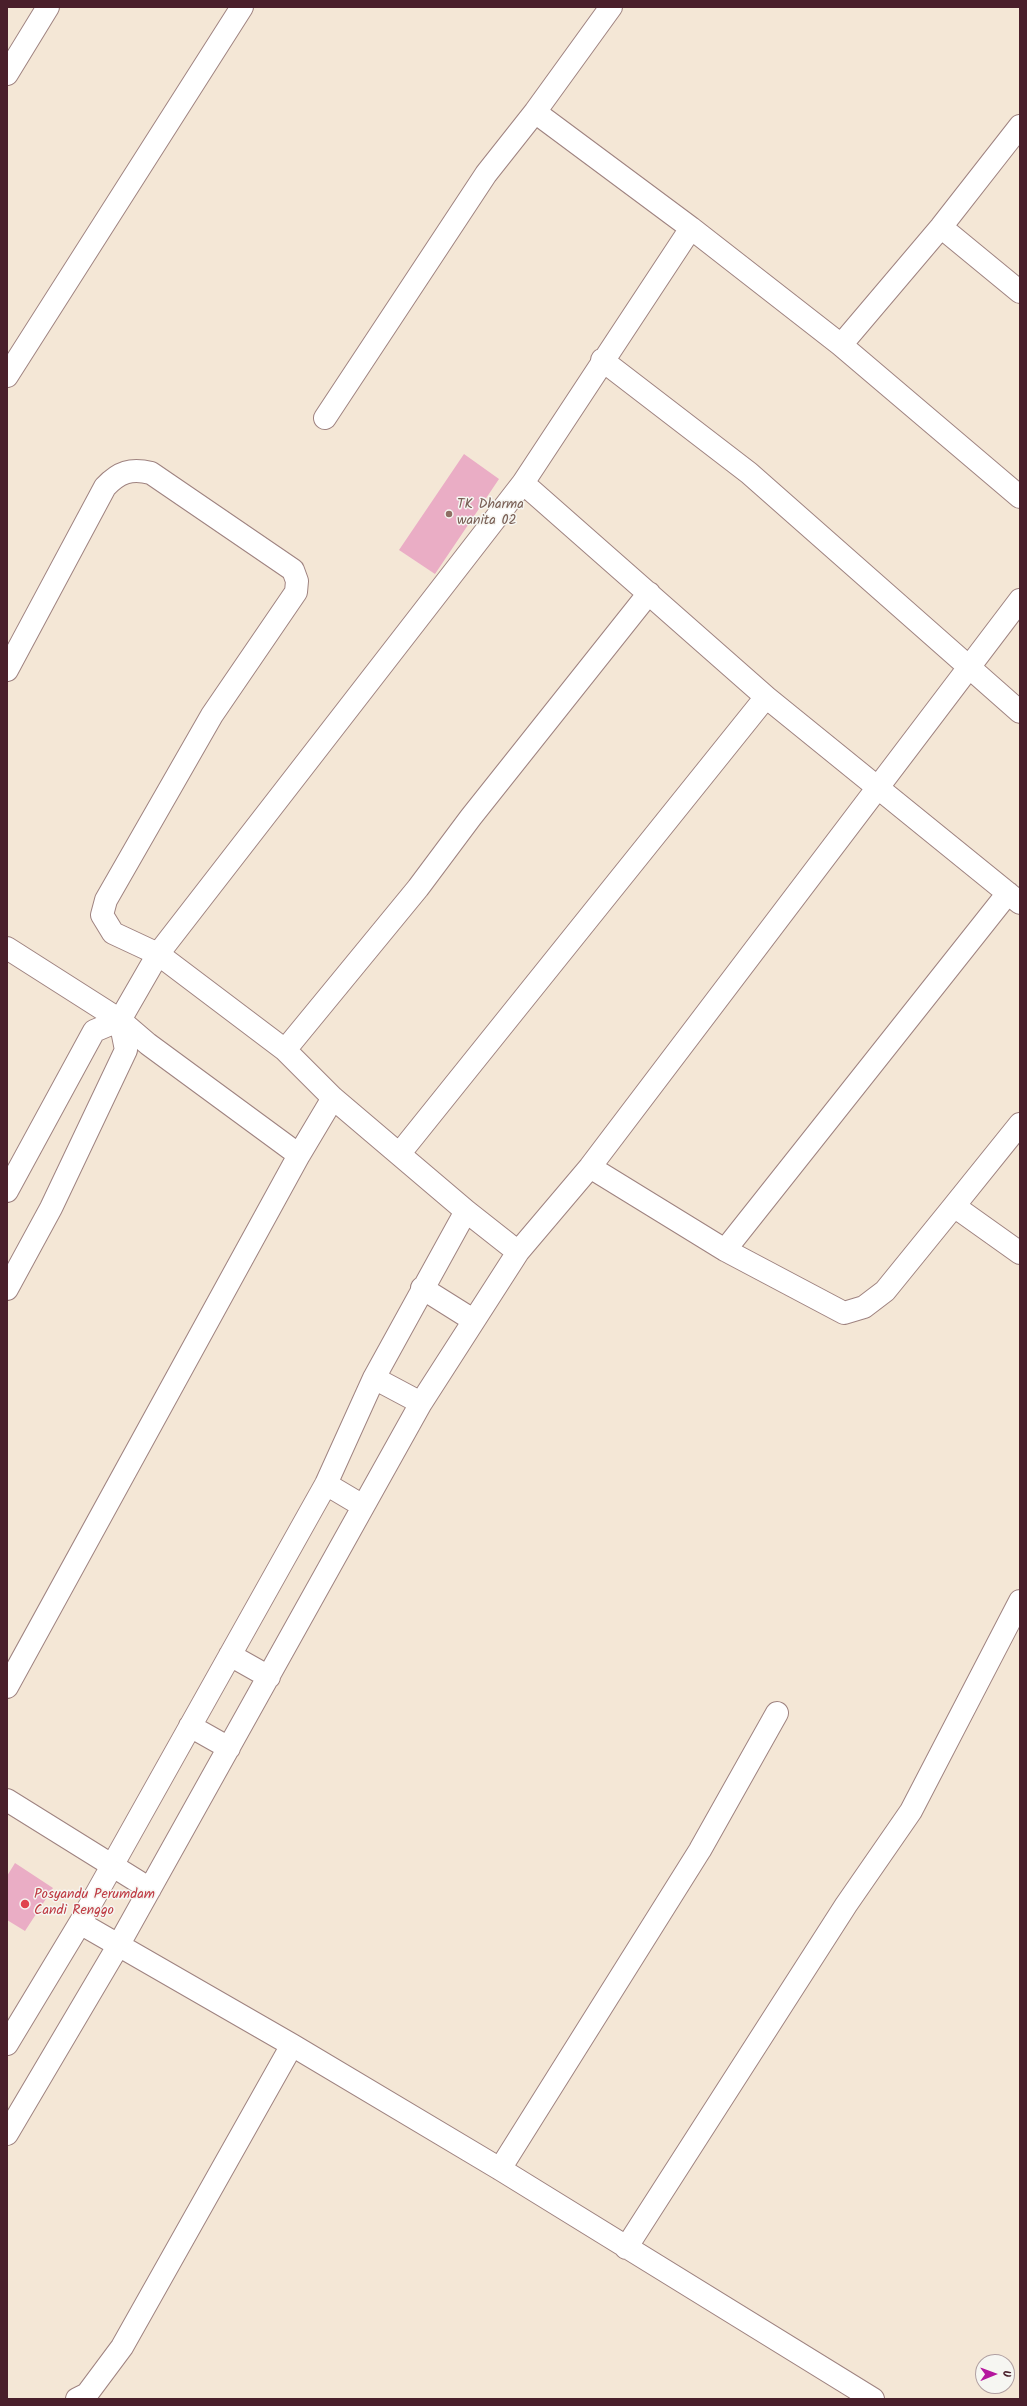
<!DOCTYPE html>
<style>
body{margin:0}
#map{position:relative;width:1027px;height:2406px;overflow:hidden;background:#f4e7d6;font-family:Kalam,sans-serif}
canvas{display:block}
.frame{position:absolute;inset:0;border:8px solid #4a1f2b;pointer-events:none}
.north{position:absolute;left:975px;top:2354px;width:40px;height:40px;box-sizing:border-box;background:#f6f6f2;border:1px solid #b1a0a2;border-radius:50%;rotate:89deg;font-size:11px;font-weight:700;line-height:16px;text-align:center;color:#4a1f2b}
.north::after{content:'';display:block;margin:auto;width:14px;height:18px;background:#b5179e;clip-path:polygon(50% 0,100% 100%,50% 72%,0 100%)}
</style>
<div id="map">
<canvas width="1027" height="2406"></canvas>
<div class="frame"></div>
<div class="north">U</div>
</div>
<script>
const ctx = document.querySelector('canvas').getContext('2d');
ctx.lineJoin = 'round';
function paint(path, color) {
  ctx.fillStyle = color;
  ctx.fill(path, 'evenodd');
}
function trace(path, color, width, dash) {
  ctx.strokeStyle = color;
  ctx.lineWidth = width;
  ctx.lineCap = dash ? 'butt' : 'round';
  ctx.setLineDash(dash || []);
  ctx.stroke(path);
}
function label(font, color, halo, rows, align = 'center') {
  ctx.font = font + ' Kalam,sans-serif';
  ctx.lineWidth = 3;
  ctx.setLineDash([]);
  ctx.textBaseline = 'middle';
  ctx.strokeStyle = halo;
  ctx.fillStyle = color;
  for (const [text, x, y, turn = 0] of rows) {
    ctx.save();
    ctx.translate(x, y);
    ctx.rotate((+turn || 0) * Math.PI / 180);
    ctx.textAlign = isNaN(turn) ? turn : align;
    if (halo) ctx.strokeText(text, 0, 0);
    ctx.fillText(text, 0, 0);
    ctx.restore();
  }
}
paint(new Path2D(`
 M464,454L499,479L435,574L399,550Z
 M15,1863L53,1888L25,1931L7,1920V1876Z`), '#eaadc5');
const minor = new Path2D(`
 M7,74L48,7
 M535,112L691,228L841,345L1020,497
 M941,227L1020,292
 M841,345L941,227L1020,126
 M602,360L749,473L1020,712
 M7,376L242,7
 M325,418L486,174L535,112L611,7
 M523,483L766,697L1020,903
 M7,670L105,487C119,472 131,468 151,473L293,570L297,581L296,592L212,715L106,900L102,915L113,933L158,954L120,1020L94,1031L7,1191
 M7,948L120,1020L148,1044L299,1155
 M285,1050L418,888L471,817L649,593
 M1020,1124L954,1206L1020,1253
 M400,1153L766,697
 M590,1167L725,1250L844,1313L864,1307L885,1291L954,1206
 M725,1250L1008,893
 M518,1252L466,1211L333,1098L285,1050L158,954L523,483L691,228
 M422,1288L473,1320
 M7,1289L51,1208L126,1050L120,1020
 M374,1378L421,1403
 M326,1484L363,1506
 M230,1655L269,1677
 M7,1687L299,1155L333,1098
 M190,1726L229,1748
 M7,1800L150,1889
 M80,1923L292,2045L500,2169L873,2399
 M7,2044L80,1923L326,1484L374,1378L466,1211
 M7,2134L118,1946L421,1403L518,1252L590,1167L1020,600
 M500,2169L700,1850L777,1713
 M626,2248L846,1905L911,1811L1020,1601
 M77,2399L87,2394L122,2347L292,2045`);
trace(minor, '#9f8380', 24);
trace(minor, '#fff', 22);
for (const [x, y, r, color] of [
 [449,514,4,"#8d6e63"],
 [25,1904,5,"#e0444e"]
]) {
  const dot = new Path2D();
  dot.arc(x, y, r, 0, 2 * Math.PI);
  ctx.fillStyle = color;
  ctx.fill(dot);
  trace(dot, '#f6f6f2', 1.5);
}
label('14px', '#785e54', '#f6f6f2', [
 ["TK Dharma",457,506],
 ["wanita 02",457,522]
], 'left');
label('14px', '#be3a42', '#f6f6f2', [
 ["Posyandu Perumdam",34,1896],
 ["Candi Renggo",34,1912]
], 'left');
</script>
